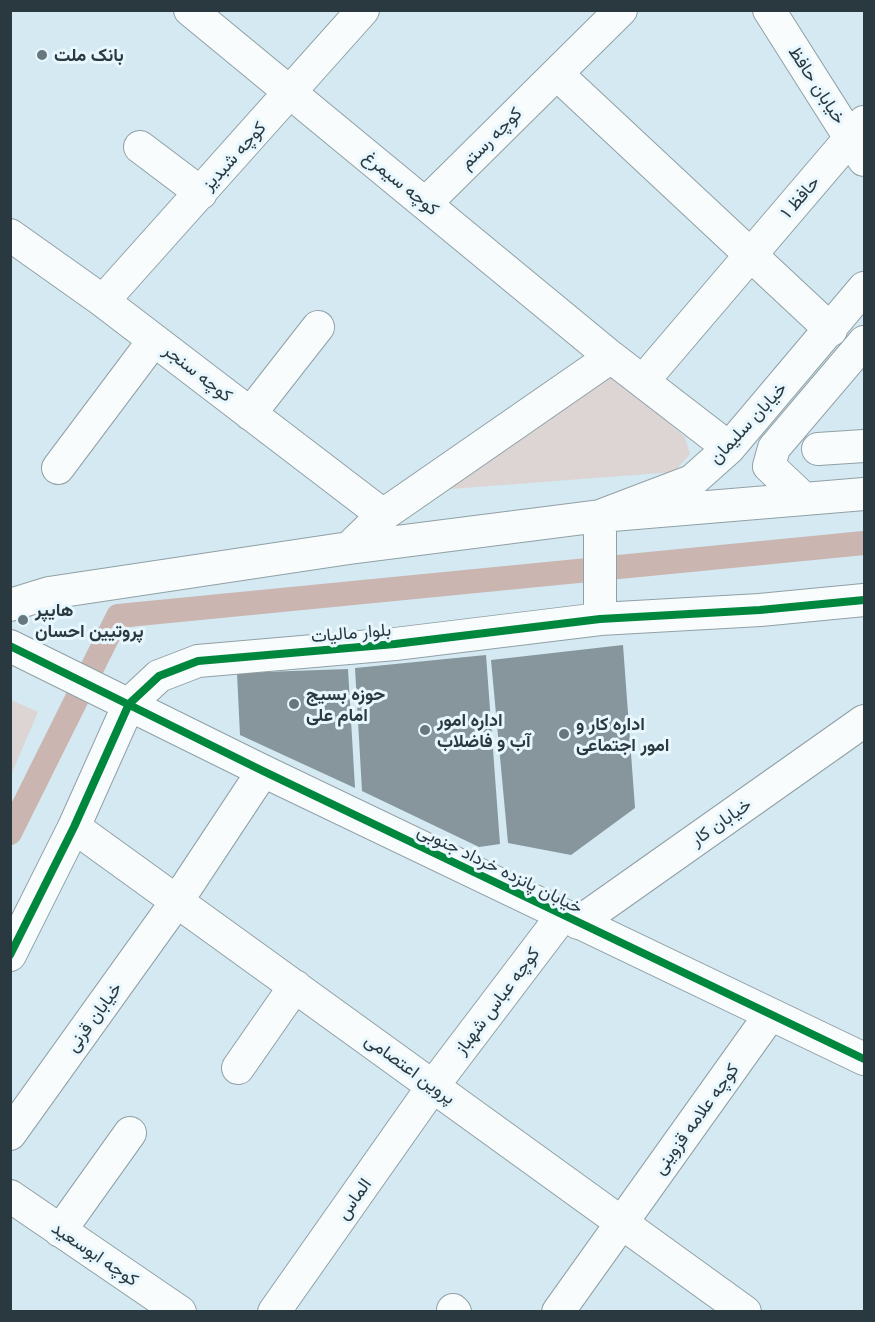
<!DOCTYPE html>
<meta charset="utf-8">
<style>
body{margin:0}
#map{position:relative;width:875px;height:1322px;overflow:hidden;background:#d4e9f1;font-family:Lato,sans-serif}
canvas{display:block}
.frame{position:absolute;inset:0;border:12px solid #2a393f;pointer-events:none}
</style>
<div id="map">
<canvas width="875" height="1322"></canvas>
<div class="frame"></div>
</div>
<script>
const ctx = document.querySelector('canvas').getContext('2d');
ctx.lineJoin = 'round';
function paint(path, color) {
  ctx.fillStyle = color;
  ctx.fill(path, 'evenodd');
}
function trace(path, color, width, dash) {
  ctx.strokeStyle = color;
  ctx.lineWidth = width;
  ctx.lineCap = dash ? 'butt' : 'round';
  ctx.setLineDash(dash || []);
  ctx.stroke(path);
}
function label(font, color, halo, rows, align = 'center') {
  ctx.font = font + ' Lato,Vazirmatn,sans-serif';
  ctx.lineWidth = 6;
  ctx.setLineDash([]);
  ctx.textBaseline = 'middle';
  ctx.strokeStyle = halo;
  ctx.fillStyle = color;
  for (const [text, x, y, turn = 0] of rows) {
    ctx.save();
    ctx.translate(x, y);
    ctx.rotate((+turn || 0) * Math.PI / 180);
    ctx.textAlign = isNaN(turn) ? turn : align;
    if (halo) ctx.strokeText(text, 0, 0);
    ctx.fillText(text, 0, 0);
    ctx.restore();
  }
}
paint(new Path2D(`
 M613,376L685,437L690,454L674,472L437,490Z
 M11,700L38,712L11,775Z`), '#ddd5d3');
trace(new Path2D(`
 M10,833L118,616L864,543`), '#cab5b1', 24);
paint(new Path2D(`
 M623,645L635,808L571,855L508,843L491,660Z
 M486,655L500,844L479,847L362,791L355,668Z
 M348,669L355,788L240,735L237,673Z`), '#86969c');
const minor = new Path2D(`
 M190,10L611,357
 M769,10L864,160
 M557,74L831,330
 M140,147L201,193
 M426,203L621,10
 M10,235L103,301L383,515
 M103,301L363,10
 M643,381L864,122
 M250,414L318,327
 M818,449L864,446
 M58,468L154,340
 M804,499L769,466L774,448L864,342
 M349,548L383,515L611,357L729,448
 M10,605L49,593L349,548L600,516L864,494
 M600,619V516L692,481L729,448L864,288
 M10,646L263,771L864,1059
 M74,827L745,1312
 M578,923L864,721
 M10,955L74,827L129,704L159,676L198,661L395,644L600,619L760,610L864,600
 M238,1068L295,986
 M10,1134L177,901L263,771
 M10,1196L180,1312
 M60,1231L130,1133
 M453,1310L455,1312
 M274,1312L433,1086L562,916
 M558,1312L770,1015`);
trace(minor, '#90a0a6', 34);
trace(minor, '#f9fcfd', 32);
trace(new Path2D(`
 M10,646L263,771L864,1059
 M10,955L74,827L129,704L159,676L198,661L395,644L600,619L760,610L864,600`), '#00873e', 8);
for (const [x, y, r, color] of [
 [42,55,6,"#66777d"],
 [23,620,6,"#66777d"],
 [294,704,6,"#66777d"],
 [425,730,6,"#66777d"],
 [564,734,6,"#66777d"]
]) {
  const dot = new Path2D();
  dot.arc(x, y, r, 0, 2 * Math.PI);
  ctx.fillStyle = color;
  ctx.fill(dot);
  trace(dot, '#e8f7fd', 2);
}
label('bold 18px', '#2a393f', '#e8f7fd', [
 ["بانک ملت",54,55],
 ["هایپر",35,610],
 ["پروتیین احسان",35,631],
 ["حوزه بسیج",306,694],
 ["امام علی",306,715],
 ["اداره امور",437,720],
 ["آب و فاضلاب",437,741],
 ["اداره کار و",576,724],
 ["امور اجتماعی",576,745]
], 'left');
label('18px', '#2a393f', '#e8f7fd', [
 ["خیابان حافظ",817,85,57],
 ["کوچه رستم",491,138,-45],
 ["کوچه شبدیز",234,156,-48],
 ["کوچه سیمرغ",401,183,39],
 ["حافظ ۱",800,197,-49],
 ["کوچه سنجر",198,373,38],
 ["خیابان سلیمان",748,423,-47],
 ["بلوار مالیات",351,633,-5],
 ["خیابان کار",721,822,-35],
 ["خیابان پانزده خرداد جنوبی",500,869,26],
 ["کوچه عباس شهباز",497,1001,-53],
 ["خیابان قرنی",94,1017,-54],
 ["پروین اعتصامی",410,1069,36],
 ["کوچه علامه قزوینی",696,1119,-54],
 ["الماس",354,1199,-55],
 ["کوچه ابوسعید",95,1254,34]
]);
</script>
